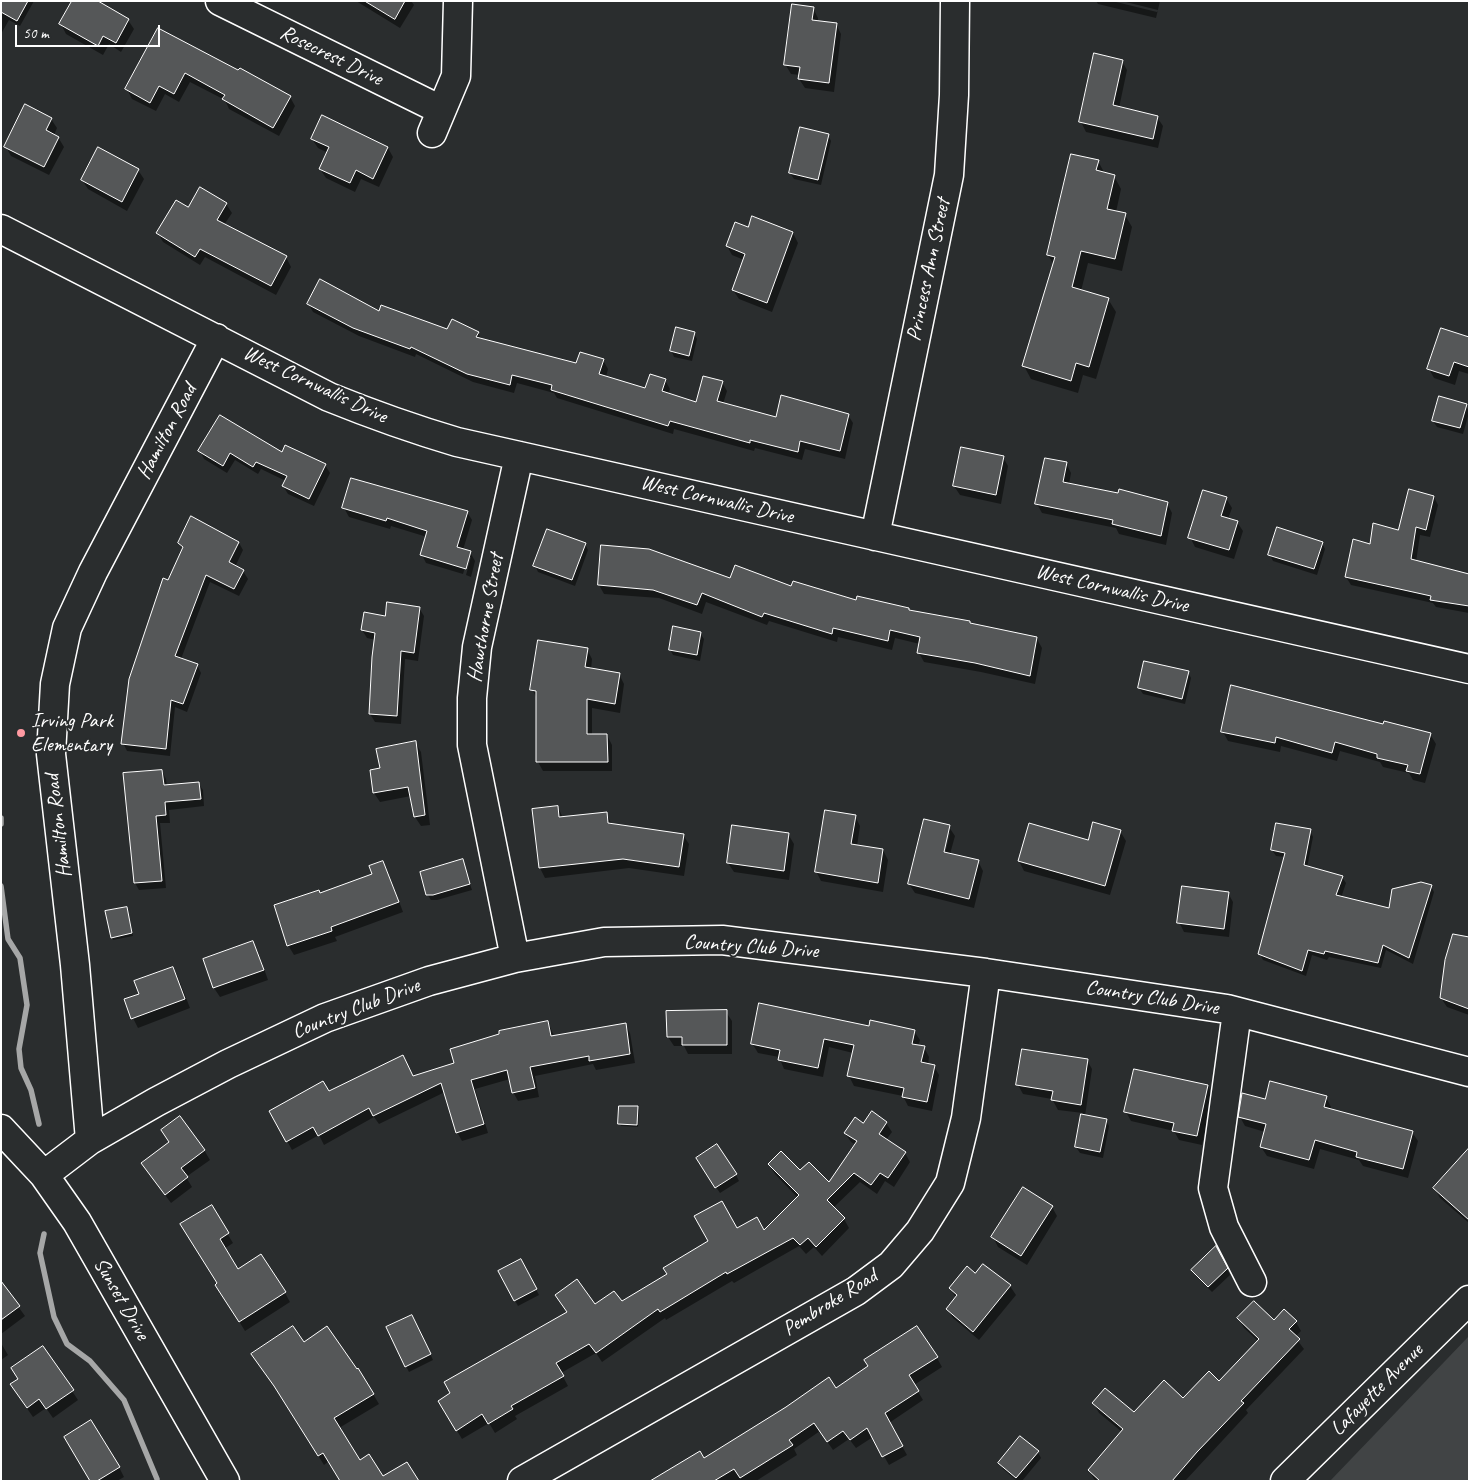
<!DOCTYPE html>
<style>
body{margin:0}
#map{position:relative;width:1470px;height:1482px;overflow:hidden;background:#2a2d2e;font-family:Caveat,sans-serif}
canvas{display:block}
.frame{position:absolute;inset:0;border:2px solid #fff;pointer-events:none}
.scale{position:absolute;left:15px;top:25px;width:145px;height:22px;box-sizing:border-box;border:2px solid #fff;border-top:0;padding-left:6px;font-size:15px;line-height:18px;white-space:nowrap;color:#fff;-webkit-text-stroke:4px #2a2d2e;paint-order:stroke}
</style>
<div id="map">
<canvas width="1470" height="1482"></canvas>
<div class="frame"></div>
<div class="scale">50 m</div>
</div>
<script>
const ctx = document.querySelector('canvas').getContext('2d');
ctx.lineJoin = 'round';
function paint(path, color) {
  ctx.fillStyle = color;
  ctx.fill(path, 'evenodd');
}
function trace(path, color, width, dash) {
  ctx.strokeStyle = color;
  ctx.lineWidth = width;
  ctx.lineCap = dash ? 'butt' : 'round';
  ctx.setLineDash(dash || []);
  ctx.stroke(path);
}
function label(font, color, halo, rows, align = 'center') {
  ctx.font = font + ' Caveat,sans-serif';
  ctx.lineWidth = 4;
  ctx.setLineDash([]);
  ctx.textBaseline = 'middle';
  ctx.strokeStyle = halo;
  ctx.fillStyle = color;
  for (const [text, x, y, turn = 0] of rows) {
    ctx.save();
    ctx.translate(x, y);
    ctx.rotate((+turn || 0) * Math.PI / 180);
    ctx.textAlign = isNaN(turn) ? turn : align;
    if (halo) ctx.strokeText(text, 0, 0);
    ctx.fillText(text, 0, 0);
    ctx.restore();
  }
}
paint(new Path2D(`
 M1469,1336V1481H1330Z`), '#414445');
paint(new Path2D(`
 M1,1H34L20,26L9,20L1,34Z
 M356,1H411L414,5L400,28Z
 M1096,1H1112L1157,12L1158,10L1122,1H1160L1156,18L1098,4Z
 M813,8L818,18V22L836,24L841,34L834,92L805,88L799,79L800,75L791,74L785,64Z
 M128,20L134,29L121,52L109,44L103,55L66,34L61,24Z
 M159,29L290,97L295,106L279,136L229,109L225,100L190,82L179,102L165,94L156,111L132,99L127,89Z
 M1122,61L1127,70L1119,108L1157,117L1163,126L1158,148L1086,132L1081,122Z
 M51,119L57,128L54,135L58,137L64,147L49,175L11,156L6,147Z
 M828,135L831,141L821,185L794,179L790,173Z
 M312,139L388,148L393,157L379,187L361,179L355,192L326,178L320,169L328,153L318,148Z
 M1098,161L1105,174L1114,176L1121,189L1116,212L1125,215L1132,227L1122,271L1088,263L1081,291L1108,299L1116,312L1096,379L1083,375L1078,393L1031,379L1024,366L1054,265L1048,255Z
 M138,170L144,179L127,211L88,189L82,180Z
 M226,204L232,213L224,225L286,257L291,267L276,295L205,257L200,265L163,242L158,233L189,209Z
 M752,218L793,233L798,243L772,312L739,299L733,290L744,260L732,255L727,246L748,229Z
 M308,303L380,312L447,331L478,333L482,340L577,364L603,360L608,369L606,377L646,390L665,380L670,389L668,394L697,404L722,382L727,391L723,404L777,419L848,415L853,423L845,459L805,449L802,460L755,448L754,451L674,429L673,434L557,398L554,393L517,383L514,393L473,382L416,354L415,357L359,336L313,312Z
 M694,333L697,339L692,361L674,357L671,350Z
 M1469,338V374L1459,371L1455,385L1434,378L1429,369Z
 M1466,405L1469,413L1463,434L1437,427L1433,421Z
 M200,451L282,453L325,465L330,473L314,506L288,494L283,486L286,481L261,469L258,474L235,460L227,473L204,459Z
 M1003,457L1008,466L1001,504L960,495L954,486Z
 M1066,463L1071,473L1069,484L1167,503L1172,513L1166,545L1119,534L1116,528L1042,513L1037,504Z
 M1434,497L1438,505L1430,537L1420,535L1416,562L1469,575V613L1436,607L1433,603L1351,585L1346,577L1372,546L1399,531Z
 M1226,498L1232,508L1228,519L1237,522L1243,531L1234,559L1195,547L1190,537Z
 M344,508L467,512L472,520L463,550L470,552L475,561L471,577L466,575L471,557H468L463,574L426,563L422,555L427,537L391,526L390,529L349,517Z
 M179,543H239L243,550L235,567L243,571L248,579L239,596L210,582L181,659L197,665L201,673L187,712L175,707L170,756L127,751L123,743L169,581L183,550Z
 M1322,543L1325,549L1317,575L1273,561L1270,555Z
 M585,544L588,550L575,586L538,572L535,565Z
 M731,579L792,588L857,602L908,609L910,611L969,622L971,625L1037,639L1042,648L1035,684L981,672L924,662L919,653L920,644L895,638L892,650L838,637L837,642L769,621L767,625L706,602L702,614L659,598L604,594L599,585Z
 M419,608L424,616L418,661L405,659L401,724L375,722L370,714L376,640L367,638L362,630L386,617Z
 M700,633L704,639L700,661L673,655L670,649Z
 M587,649L592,659L591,670L619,674L624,684L620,713L592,708V735H607L612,745V771H543L538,762L537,699L532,689Z
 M1188,672L1191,678L1185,704L1143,694L1139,688Z
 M1384,726L1430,734L1436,744L1425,783L1413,780L1409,773L1383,767L1380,762L1340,751L1337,761L1281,746L1280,752L1228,741L1223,732Z
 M415,742L421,752L430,825L421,826L415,817L411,796L380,802L374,793L371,771L382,768Z
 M162,771L166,779L167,786L198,783L203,790L204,806L169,810L170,823H160L166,888L139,890L135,883Z
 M558,807L563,818L606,813L612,825L683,835L689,844L684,876L629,868L545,878L540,868L533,810Z
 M855,816L860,826L857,846L883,850L888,860L883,892L821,881L816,871Z
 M949,827L955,836L950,854L978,861L983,871L974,908L915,893L909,884ZM947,833H950L944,858L941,857Z
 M1310,830L1313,837L1307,868L1342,877L1346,883L1341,898L1390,909L1431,886L1434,892L1413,964L1386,950L1381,968L1329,957L1327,960L1312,955L1306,976L1263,960L1260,954L1285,857L1276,856L1272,850Z
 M1120,831L1126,841L1110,895L1024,871L1019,861L1089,842Z
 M788,834L794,844L789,880L734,872L728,863Z
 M462,861L472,890L437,900H431L427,894Z
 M383,863L388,872L403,912L335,937L337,941L294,955L288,945L320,895L373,875Z
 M1228,893L1233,902L1229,937L1184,932L1179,922Z
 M128,911L133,936L113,940L112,937Z
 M1469,938V1015L1447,1007L1441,998Z
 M252,942L258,952L268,980L220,997L214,988L204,960Z
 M173,968L178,977L190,1008L138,1028L133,1018L140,995Z
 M726,1012L732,1021V1054H688L684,1046H674L668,1037Z
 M548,1022L554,1036L625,1024L630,1033L635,1063L596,1070L593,1064L535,1076L539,1097L518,1101L513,1092L510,1079L475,1089L488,1133L462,1141L457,1132L445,1092L379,1124L374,1117L324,1145L319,1135L292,1150L271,1111L328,1093L413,1077L456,1064Z
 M870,1028L914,1031L920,1040L918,1046L924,1047L929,1057L928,1065L934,1066L939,1075L932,1111L908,1106L903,1096L854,1086L849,1076L853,1053L829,1047L823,1077L784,1069L779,1057L758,1053L752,1043Z
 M1087,1060L1092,1069L1085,1116L1106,1120L1109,1126L1103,1158L1080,1153L1076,1147L1083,1113L1058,1110L1052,1099L1023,1094L1018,1085Z
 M1208,1086L1213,1096L1202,1145L1179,1140L1174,1131L1131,1121L1126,1112Z
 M1326,1097L1331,1107L1330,1110L1412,1132L1418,1141L1408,1178L1363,1166L1359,1160L1320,1149L1314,1169L1267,1156L1261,1147L1265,1132L1245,1126L1240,1117L1266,1101Z
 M637,1107L639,1110L638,1127L621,1126L620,1124Z
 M886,1123L892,1132L886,1140L905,1153L910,1162L894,1187L885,1181L877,1194L860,1182L833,1208L844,1219L849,1228L822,1256L814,1247L806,1254L799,1246L734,1283L732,1281L666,1320L665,1318L602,1362L596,1353L561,1373L568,1386L515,1416L517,1419L495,1433L489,1423L462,1439L445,1411L568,1313L556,1295L595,1306L621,1303L737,1229L764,1232L798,1198L775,1174L769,1165L800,1172L829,1184L856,1145L851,1142L845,1133L864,1125Z
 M162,1131L204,1150L210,1160L186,1177L192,1187L171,1203L148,1172L170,1143Z
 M1469,1150V1223L1440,1198L1435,1189Z
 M701,1165L736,1175L739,1181L720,1193Z
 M211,1207L233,1243L224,1249L238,1271L285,1293L290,1302L245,1331L222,1294L218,1284Z
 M1052,1207L1057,1216L1027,1265L998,1247L993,1237Z
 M1219,1253L1230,1275L1212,1292L1196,1276L1193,1270Z
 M521,1261L539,1295L518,1306L500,1272Z
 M983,1265L1010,1286L1016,1295L979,1340L953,1318L947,1309L956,1298L950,1288L975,1275Z
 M1,1283L25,1316L1,1334Z
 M1239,1319L1296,1322L1301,1331L1295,1337L1304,1349L1246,1410L1248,1413L1185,1481H1096L1094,1479L1089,1470L1122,1432L1099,1413L1094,1404L1135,1414L1183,1400L1219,1382L1258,1341L1244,1328Z
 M415,1322L433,1360L409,1372L406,1366Z
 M1,1343L8,1355L1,1360Z
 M304,1344L373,1394L379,1404L339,1428L359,1461L382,1478L417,1481H341L329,1461L324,1465L281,1396Z
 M937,1358L942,1367L914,1385L923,1400L889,1423L907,1455L889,1465L873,1437L856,1448L849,1439L833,1450L820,1431L794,1449L797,1455L756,1481H652L704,1459L836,1390Z
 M72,1391L78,1400L53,1418L46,1408L33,1417L17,1394Z
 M1038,1452L1041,1458L1022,1481H1017L1003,1469L999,1463Z
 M119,1467L124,1477L117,1481H91Z`), '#0007');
trace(new Path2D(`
 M1,818V824
 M1,886L8,939L20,958L27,1005L19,1049L21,1068L31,1090L39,1124
 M44,1234L40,1253L54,1317L67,1344L90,1361L124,1400L157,1479`), '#a6a7a7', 5.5);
const building = new Path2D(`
 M1,1H28L17,21L1,12Z
 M72,1H98L129,19L116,43L103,36L98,46L59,24Z
 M365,1H405L395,19Z
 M792,4L814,7L812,20L837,23L829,83L798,79L800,67L784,65Z
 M158,28L238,70L240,68L291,96L273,128L222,99L225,95L185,73L174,94L159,86L150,103L125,89Z
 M1094,53L1123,60L1113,105L1158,116L1153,139L1079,122Z
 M25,104L52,118L46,130L59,137L44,167L4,147Z
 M322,115L388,147L373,179L356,170L350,183L319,169L329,147L311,139Z
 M800,127L829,134L818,180L789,173Z
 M98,147L139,169L122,202L81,180Z
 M1071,154L1099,160L1096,170L1115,175L1107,209L1126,213L1115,259L1081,251L1072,287L1109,298L1089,367L1076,363L1071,381L1022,366L1055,257L1047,255Z
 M200,187L227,203L217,220L287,256L271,286L200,249L195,257L156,233L176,200L188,207Z
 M752,216L793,232L767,303L732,290L745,254L726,246L735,222L748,227Z
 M320,279L379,311L381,305L447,329L452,319L479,332L476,337L576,363L580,352L604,359L599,374L645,388L650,374L666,379L662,391L696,402L703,376L723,381L717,401L776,417L781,395L849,414L840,451L800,441L798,452L750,440V443L670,421L668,426L551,390L552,385L512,375L510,385L467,374L411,347L410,349L353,328L307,304Z
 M676,327L695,332L689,356L670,351Z
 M1441,328L1469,337V367L1454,362L1449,376L1427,369Z
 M1439,396L1467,404L1460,428L1432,421Z
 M220,415L282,452L285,445L326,464L309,499L282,486L287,476L256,462L253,467L230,453L223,466L198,451Z
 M961,447L1004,456L996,495L953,486Z
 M1045,458L1067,462L1063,482L1118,493L1119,489L1168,502L1161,536L1112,524L1113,520L1035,504Z
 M351,478L468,511L457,547L471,551L466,569L420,555L427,531L387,518L386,521L342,508Z
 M1409,489L1434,496L1426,530L1416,527L1411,559L1469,574V606L1430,600L1431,596L1345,577L1353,539L1370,544L1373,523L1398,530Z
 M1203,490L1227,497L1221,516L1238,521L1229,550L1188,538Z
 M191,516L239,542L229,562L244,570L234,589L206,575L204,580L175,656L198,664L183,704L171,700L166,749L121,744L129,679L163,578L168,580L183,547L178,543Z
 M1277,527L1323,542L1314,569L1268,555Z
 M547,529L586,543L572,580L533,566Z
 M601,545L649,549L730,578L735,565L791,586L793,581L856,600L857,596L909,608V610L970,621V623L1037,637L1030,676L975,663L917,653L920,637L890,630L888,641L833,628L832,634L764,613L762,617L702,593L697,605L653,590L598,585Z
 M387,602L420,607L414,653L401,651L397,716L369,714L372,657L375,633L361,630L364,612L385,616Z
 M673,626L701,632L697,655L669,650Z
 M538,640L588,648L585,667L620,673L615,704L587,699V734H607L608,762H536V691L530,690Z
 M1144,661L1189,671L1182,699L1138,688Z
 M1231,685L1383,724L1384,721L1431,733L1420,774L1406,771L1408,765L1377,758V754L1335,742L1332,753L1276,737L1275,743L1221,732Z
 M416,741L425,815L414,817L408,787L373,793L370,770L380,768L376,749Z
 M162,770L164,785L199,782L201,799L165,802L166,815L156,816L162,881L134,883L123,773Z
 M558,806L559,817L607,812L608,823L684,834L679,867L623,859L539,868L532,809Z
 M825,810L856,815L851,844L883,849L878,883L815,872Z
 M924,819L950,825L944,852L979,860L969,899L908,884Z
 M1093,822L1121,830L1105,886L1018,861L1029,823L1088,840Z
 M1276,823L1311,829L1304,865L1343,876L1336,895L1389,908L1392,889L1421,882L1432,885L1409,958L1383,945L1378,963L1325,951L1324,954L1308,950L1302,971L1258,954L1285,853L1271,850Z
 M732,825L789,833L784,871L727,863Z
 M463,859L470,884L433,895H426L420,872Z
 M383,861L399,902L331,927L332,931L287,946L274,905L319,890L320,893L372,874L369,866Z
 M1182,886L1229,892L1224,929L1177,923Z
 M127,907L132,933L111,938L105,911Z
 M1453,934L1469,937V1009L1440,998L1445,960Z
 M253,941L264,970L213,988L203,959Z
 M173,967L185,999L131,1019L124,999L139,994L134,981Z
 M759,1003L869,1026L870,1020L915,1030L912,1044L925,1046L921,1062L935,1065L927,1102L902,1097L904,1088L847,1076L854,1045L824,1039L818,1068L778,1060L780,1050L751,1044Z
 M727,1010V1045H682V1037H667L666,1011Z
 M548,1021L551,1036L626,1023L630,1054L589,1061V1056L530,1067L535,1088L512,1093L507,1070L471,1080L484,1124L456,1133L441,1083L373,1116L369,1108L318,1136L313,1127L286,1142L269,1111L323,1081L329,1091L403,1055L413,1076L454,1063L450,1049L499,1034V1031Z
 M1022,1049L1088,1059L1081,1105L1051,1100L1053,1091L1016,1085Z
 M1134,1069L1208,1085L1197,1136L1172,1131L1174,1123L1124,1112Z
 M1270,1081L1327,1096L1324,1107L1413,1131L1403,1169L1356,1157L1357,1152L1315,1140L1309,1160L1260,1147L1266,1124L1238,1117L1242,1093L1265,1099Z
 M619,1106H638L637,1125L618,1124Z
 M872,1111L887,1122L879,1134L906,1152L888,1178L880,1173L871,1185L854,1173L827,1200L845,1218L816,1247L808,1238L800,1245L793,1238L727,1274L726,1272L660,1312L658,1309L596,1353L589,1344L556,1363L564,1376L511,1406L513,1409L488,1424L482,1414L456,1431L438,1401L450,1393L444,1382L567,1312L555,1295L577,1279L595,1304L614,1291L622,1301L667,1274L663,1268L708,1241L694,1216L722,1201L737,1228L757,1217L764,1230L799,1195L768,1164L781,1151L800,1170L809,1162L829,1182L857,1141L844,1133L855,1117L863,1123Z
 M1081,1114L1107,1119L1100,1152L1075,1147Z
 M180,1116L205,1150L181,1168L188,1177L165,1195L141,1163L169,1142L161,1130Z
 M717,1144L737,1174L715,1188L696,1158Z
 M1469,1148V1220L1433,1188Z
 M1023,1187L1053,1206L1021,1256L991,1237Z
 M212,1205L229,1233L220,1239L238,1269L261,1254L286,1292L239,1322L215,1285L217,1283L180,1224Z
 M1216,1246L1228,1268L1208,1287L1191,1270Z
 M521,1259L537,1289L514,1301L498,1271Z
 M983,1264L1011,1285L973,1332L946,1309L957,1295L949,1288L967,1266L975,1273Z
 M1,1281L20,1306L1,1320Z
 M1254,1301L1274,1320L1284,1309L1297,1321L1289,1329L1300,1339L1241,1401L1244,1403L1197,1452L1172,1481H1100L1088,1470L1123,1429L1092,1403L1105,1388L1134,1412L1164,1380L1183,1398L1209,1371L1219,1381L1259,1339L1237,1318Z
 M412,1315L431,1354L405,1367L386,1327Z
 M293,1326L304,1342L327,1326L357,1369L358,1368L374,1394L334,1418L360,1460L369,1454L383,1476L407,1462L419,1481H340L323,1453L318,1456L274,1386L251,1354Z
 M917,1326L938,1357L909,1375L919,1391L885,1413L903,1446L882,1457L867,1428L850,1440L843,1431L827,1442L814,1423L789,1440L793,1445L740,1478L734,1469L714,1481H650L700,1451L704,1458L786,1407L829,1377L836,1388L868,1366L864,1360Z
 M43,1346L74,1390L46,1409L39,1399L27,1408L10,1384L18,1379L11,1368Z
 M91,1420L120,1467L97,1481H90L64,1437Z
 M1020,1436L1039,1451L1016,1478L998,1463Z`);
paint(building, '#555758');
trace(building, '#fff', 1);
const minor = new Path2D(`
 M220,1L441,110
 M432,133L456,76L458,1
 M1,229L329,397C371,414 413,429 457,442L1469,669
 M875,536L949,175L954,95L955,1
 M515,958L472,745V698L477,647L519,456
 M1237,1012L1213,1188L1224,1227L1252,1282
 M1,1129L44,1175L77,1222L225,1481
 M90,1140L75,965L51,754L55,684L67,628L93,572L216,338
 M44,1175L90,1140L156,1102L228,1064L325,1018L429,981L515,958L604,942L722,940L986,973L1227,1009L1469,1072
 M522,1481L856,1291L891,1265L920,1231L950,1183L966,1118L986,973
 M1285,1481L1469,1300`);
trace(minor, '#fff', 31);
trace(minor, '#2a2d2e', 28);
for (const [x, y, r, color] of [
 [21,733,5,"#ff9aa2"]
]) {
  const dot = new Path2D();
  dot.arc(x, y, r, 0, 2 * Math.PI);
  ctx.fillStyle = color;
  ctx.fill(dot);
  trace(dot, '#2a2d2e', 2);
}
label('21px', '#fff', '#2a2d2e', [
 ["Rosecrest Drive",331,56,26],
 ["Princess Ann Street",929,270,-78],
 ["West Cornwallis Drive",315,385,25],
 ["Hamilton Road",167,432,-62],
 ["West Cornwallis Drive",717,500,13],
 ["West Cornwallis Drive",1112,589,13],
 ["Hawthorne Street",486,618,-80],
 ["Hamilton Road",59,826,-97],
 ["Country Club Drive",751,947,4],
 ["Country Club Drive",1152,998,9],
 ["Country Club Drive",356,1009,-21],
 ["Sunset Drive",121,1299,60],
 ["Pembroke Road",830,1303,-32],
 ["Lafayette Avenue",1377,1390,-45]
]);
label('21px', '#fff', '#2a2d2e', [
 ["Irving Park",31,721],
 ["Elementary",31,745]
], 'left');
</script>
